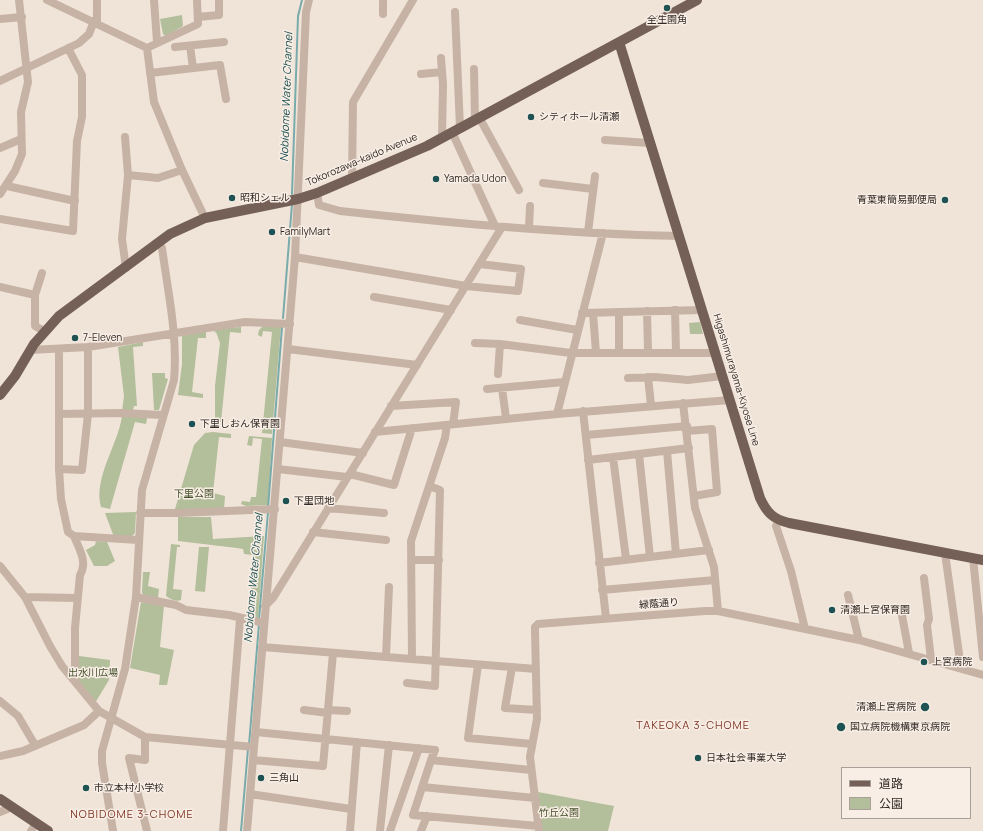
<!DOCTYPE html>
<meta charset="utf-8">
<style>
body{margin:0}
#map{position:relative;width:983px;height:831px;overflow:hidden;background:#f0e4d9;font-family:Manrope,"Noto Sans JP",sans-serif}
canvas{display:block}
.legend{position:absolute;left:841px;top:767px;width:130px;height:52px;box-sizing:border-box;background:#f8eee5;border:1px solid #a9a099;margin:0;padding:5px 7px;list-style:none;font-size:12px;color:#332a26}
.legend li{display:flex;align-items:center;gap:8px;height:20px}
.legend b{width:20px;border:1px solid #a9a099}
</style>
<div id="map">
<canvas width="983" height="831"></canvas>
<ul class="legend">
<li><b style="height:5px;background:#756058"></b>道路</li>
<li><b style="height:11px;background:#b3be9a"></b>公園</li>
</ul>
</div>
<script>
const ctx = document.querySelector('canvas').getContext('2d');
ctx.lineJoin = 'round';
function paint(path, color) {
  ctx.fillStyle = color;
  ctx.fill(path, 'evenodd');
}
function trace(path, color, width, dash) {
  ctx.strokeStyle = color;
  ctx.lineWidth = width;
  ctx.lineCap = dash ? 'butt' : 'round';
  ctx.setLineDash(dash || []);
  ctx.stroke(path);
}
function label(font, color, halo, rows, align = 'center') {
  ctx.font = font + ' Manrope,"Noto Sans JP",sans-serif';
  ctx.lineWidth = 3;
  ctx.setLineDash([]);
  ctx.textBaseline = 'middle';
  ctx.strokeStyle = halo;
  ctx.fillStyle = color;
  for (const [text, x, y, turn = 0] of rows) {
    ctx.save();
    ctx.translate(x, y);
    ctx.rotate((+turn || 0) * Math.PI / 180);
    ctx.textAlign = isNaN(turn) ? turn : align;
    if (halo) ctx.strokeText(text, 0, 0);
    ctx.fillText(text, 0, 0);
    ctx.restore();
  }
}
paint(new Path2D(`
 M182,15L183,26L166,36L163,34L160,19Z
 M700,322L703,334H690L689,323Z
 M263,326H281L272,434L262,433L272,332L263,331L262,337L258,335L259,330Z
 M241,327V333L230,332L221,422H215V386L220,343L216,332L214,333L216,329Z
 M206,331V338H198L192,392L203,394V398L178,395L182,364V336Z
 M143,342V346L133,347L137,406H134L133,410L122,411L124,396L118,347Z
 M152,373H165V378L168,379L159,410H154Z
 M122,416L147,418L146,424L135,422L110,509L101,507C93,478 118,445 122,416Z
 M213,432L231,434V438L219,437L213,493L225,496L224,509H175L194,445L205,433Z
 M249,436L272,438L268,505L246,506L241,504L242,501L250,502L251,497H256L262,439L253,438L252,446L247,445Z
 M136,512L135,533L132,536L114,537L105,513Z
 M178,517H211L213,539L264,536L258,619L250,617L253,555L244,554L243,549L237,548L178,541Z
 M96,541L107,542L115,561L107,566H94L86,550L95,545Z
 M171,544L180,545V547H177L173,589L182,590L181,600C176,602 170,599 166,596Z
 M199,547H209L205,592L195,591Z
 M143,572H150L148,586L159,589L158,598L144,595L142,593Z
 M141,602L164,606L160,647L174,650L167,685H159L160,675L130,668Z
 M79,656L110,660L109,680L95,703L77,678Z
 M538,792L614,806L608,831H542Z`), '#b3be9a');
trace(new Path2D(`
 M292,194L298,16L302,0
 M283,318L292,204
 M268,508L282,327
 M259,619L268,512
 M249,745L259,624
 M241,831L248,749`), '#79abab', 2);
trace(new Path2D(`
 M47,0L147,48L154,102L182,170L205,218
 M154,0L157,42
 M383,0V14
 M455,12L460,128
 M198,17L219,15V0
 M0,19L22,17
 M97,23V0
 M190,46L193,68
 M175,47L224,42
 M147,48L198,24L197,0
 M441,58L443,85L442,138
 M474,69L475,120
 M150,73L220,65L226,99
 M421,74L442,72
 M0,81L79,43L89,34L94,21
 M479,117L519,190
 M452,132L495,226
 M125,137L128,175L122,239L126,268
 M605,140L649,143
 M0,148L21,139
 M128,175L158,178L182,170
 M352,179L353,102L413,0
 M543,183L593,189
 M7,186L75,201
 M317,193L319,205L340,211C452,223 565,234 679,236
 M0,194L15,171L22,154L21,112L28,82L19,0
 M0,219L73,231L77,141L82,117V75L68,48
 M529,228L530,206
 M588,232L595,176
 M295,257L466,286L518,291L521,269L480,264
 M42,273L35,295V326L44,331
 M0,287L35,295
 M374,297L451,310
 M675,310L676,352
 M647,311L648,352
 M619,312V353
 M582,313L702,310
 M593,313L596,353
 M520,320L577,330
 M475,343L500,344L571,353H715
 M288,349L417,365
 M30,350L88,347L245,322L290,324
 M59,350V469L61,499L68,532L74,536L138,540
 M498,374L500,344
 M648,377L651,405
 M628,378L655,377L688,380L722,376
 M502,388L506,418
 M487,389L564,382
 M683,403L695,508L714,567L718,611
 M391,406L456,402L453,424
 M583,411L606,618
 M59,414L121,413L163,415
 M557,414L603,233
 M687,431L712,429L717,492L694,496
 M375,432L557,414L730,400
 M586,435L687,426
 M280,442L363,453
 M667,451L676,554
 M639,454L650,557
 M613,457L626,559
 M588,460L689,448
 M59,469L82,470L88,414V347
 M278,469L347,477
 M350,474L394,485L412,428
 M328,508L384,513
 M140,513H178L275,509
 M779,520L776,526L791,571L805,629
 M313,532L386,540
 M74,536C79,549 88,562 80,575L75,628V680
 M945,553L961,668
 M973,558L983,657
 M411,560H439
 M599,563L709,550
 M0,566L25,597L50,646L62,666L99,711
 M924,578L929,619L927,625L931,659
 M602,590L715,580
 M848,595L859,640
 M25,597L78,598
 M136,597L176,605L186,610L229,615L264,623
 M265,606L273,598L502,227
 M901,610L909,653
 M262,647L536,669
 M386,657L389,587
 M412,659L411,541L445,438L447,425
 M478,665L468,738L532,744
 M512,667L505,708L537,710
 M407,683L435,686L440,490L429,486
 M0,701L18,716L35,745
 M304,710L328,713
 M329,710L347,711
 M256,732L435,750L431,760L531,770
 M145,737V760L129,758L147,831
 M0,756L23,751L84,725L99,711L145,737L254,747
 M253,760L323,766L333,653
 M431,760L413,815L538,826
 M422,787L535,798
 M250,794L351,809
 M0,812L12,807
 M31,831L36,823
 M113,831L102,763V751L125,669L136,597L142,490L174,380C178,337 168,292 162,248L158,242
 M223,831L240,619
 M247,831L295,257L306,12L309,0
 M350,831L357,742
 M380,831L389,745
 M390,831L419,748
 M421,831L427,816
 M539,831L530,757L537,719L535,632V627L538,624L705,611H718L859,640L983,675`), '#c7b3a6', 8);
trace(new Path2D(`
 M619,42L760,498C767,513 773,519 789,523L983,560
 M0,395L15,376L34,344L59,316L170,234L205,218L298,199L317,193L427,146L697,0
 M0,799L48,831`), '#756058', 10);
for (const [x, y, r, color] of [
 [667,8,4,"#1e5253"],
 [531,117,4,"#1e5253"],
 [436,179,4,"#1e5253"],
 [232,198,4,"#1e5253"],
 [945,200,4,"#1e5253"],
 [272,232,4,"#1e5253"],
 [75,338,4,"#1e5253"],
 [192,424,4,"#1e5253"],
 [286,501,4,"#1e5253"],
 [832,610,4,"#1e5253"],
 [924,662,4,"#1e5253"],
 [925,707,5,"#1e5253"],
 [841,727,5,"#1e5253"],
 [698,758,4,"#1e5253"],
 [261,778,4,"#1e5253"],
 [86,788,4,"#1e5253"]
]) {
  const dot = new Path2D();
  dot.arc(x, y, r, 0, 2 * Math.PI);
  ctx.fillStyle = color;
  ctx.fill(dot);
  trace(dot, '#f8eee5', 1.5);
}
label('10px', '#332a26', '#f8eee5', [
 ["全生園角",667,20,"center"],
 ["シティホール清瀬",539,117],
 ["Yamada Udon",444,179],
 ["昭和シェル",240,198],
 ["青葉東簡易郵便局",937,200,"right"],
 ["FamilyMart",280,232],
 ["7-Eleven",83,338],
 ["下里しおん保育園",200,424],
 ["下里団地",294,501],
 ["清瀬上宮保育園",840,610],
 ["上宮病院",932,662],
 ["清瀬上宮病院",916,707,"right"],
 ["国立病院機構東京病院",850,727],
 ["日本社会事業大学",706,758],
 ["三角山",269,778],
 ["市立本村小学校",94,788]
], 'left');
label('10px', '#332a26', '#f8eee5', [
 ["Tokorozawa-kaido Avenue",362,160,-23],
 ["Higashimurayama-Kiyose Line",736,380,73],
 ["緑蔭通り",659,604,-4]
]);
label('10px', '#45502b', '#f8eee5', [
 ["下里公園",194,494],
 ["出水川広場",93,673],
 ["竹丘公園",559,813]
]);
label('italic 11px', '#1e5253', '#f8eee5', [
 ["Nobidome Water Channel",287,97,-88],
 ["Nobidome Water Channel",254,578,-85]
]);
ctx.letterSpacing = '1px';
label('11px', '#7e3523', '#f8eee5', [
 ["TAKEOKA 3-CHOME",693,726],
 ["NOBIDOME 3-CHOME",132,815]
]);
ctx.letterSpacing = '0px';
</script>
